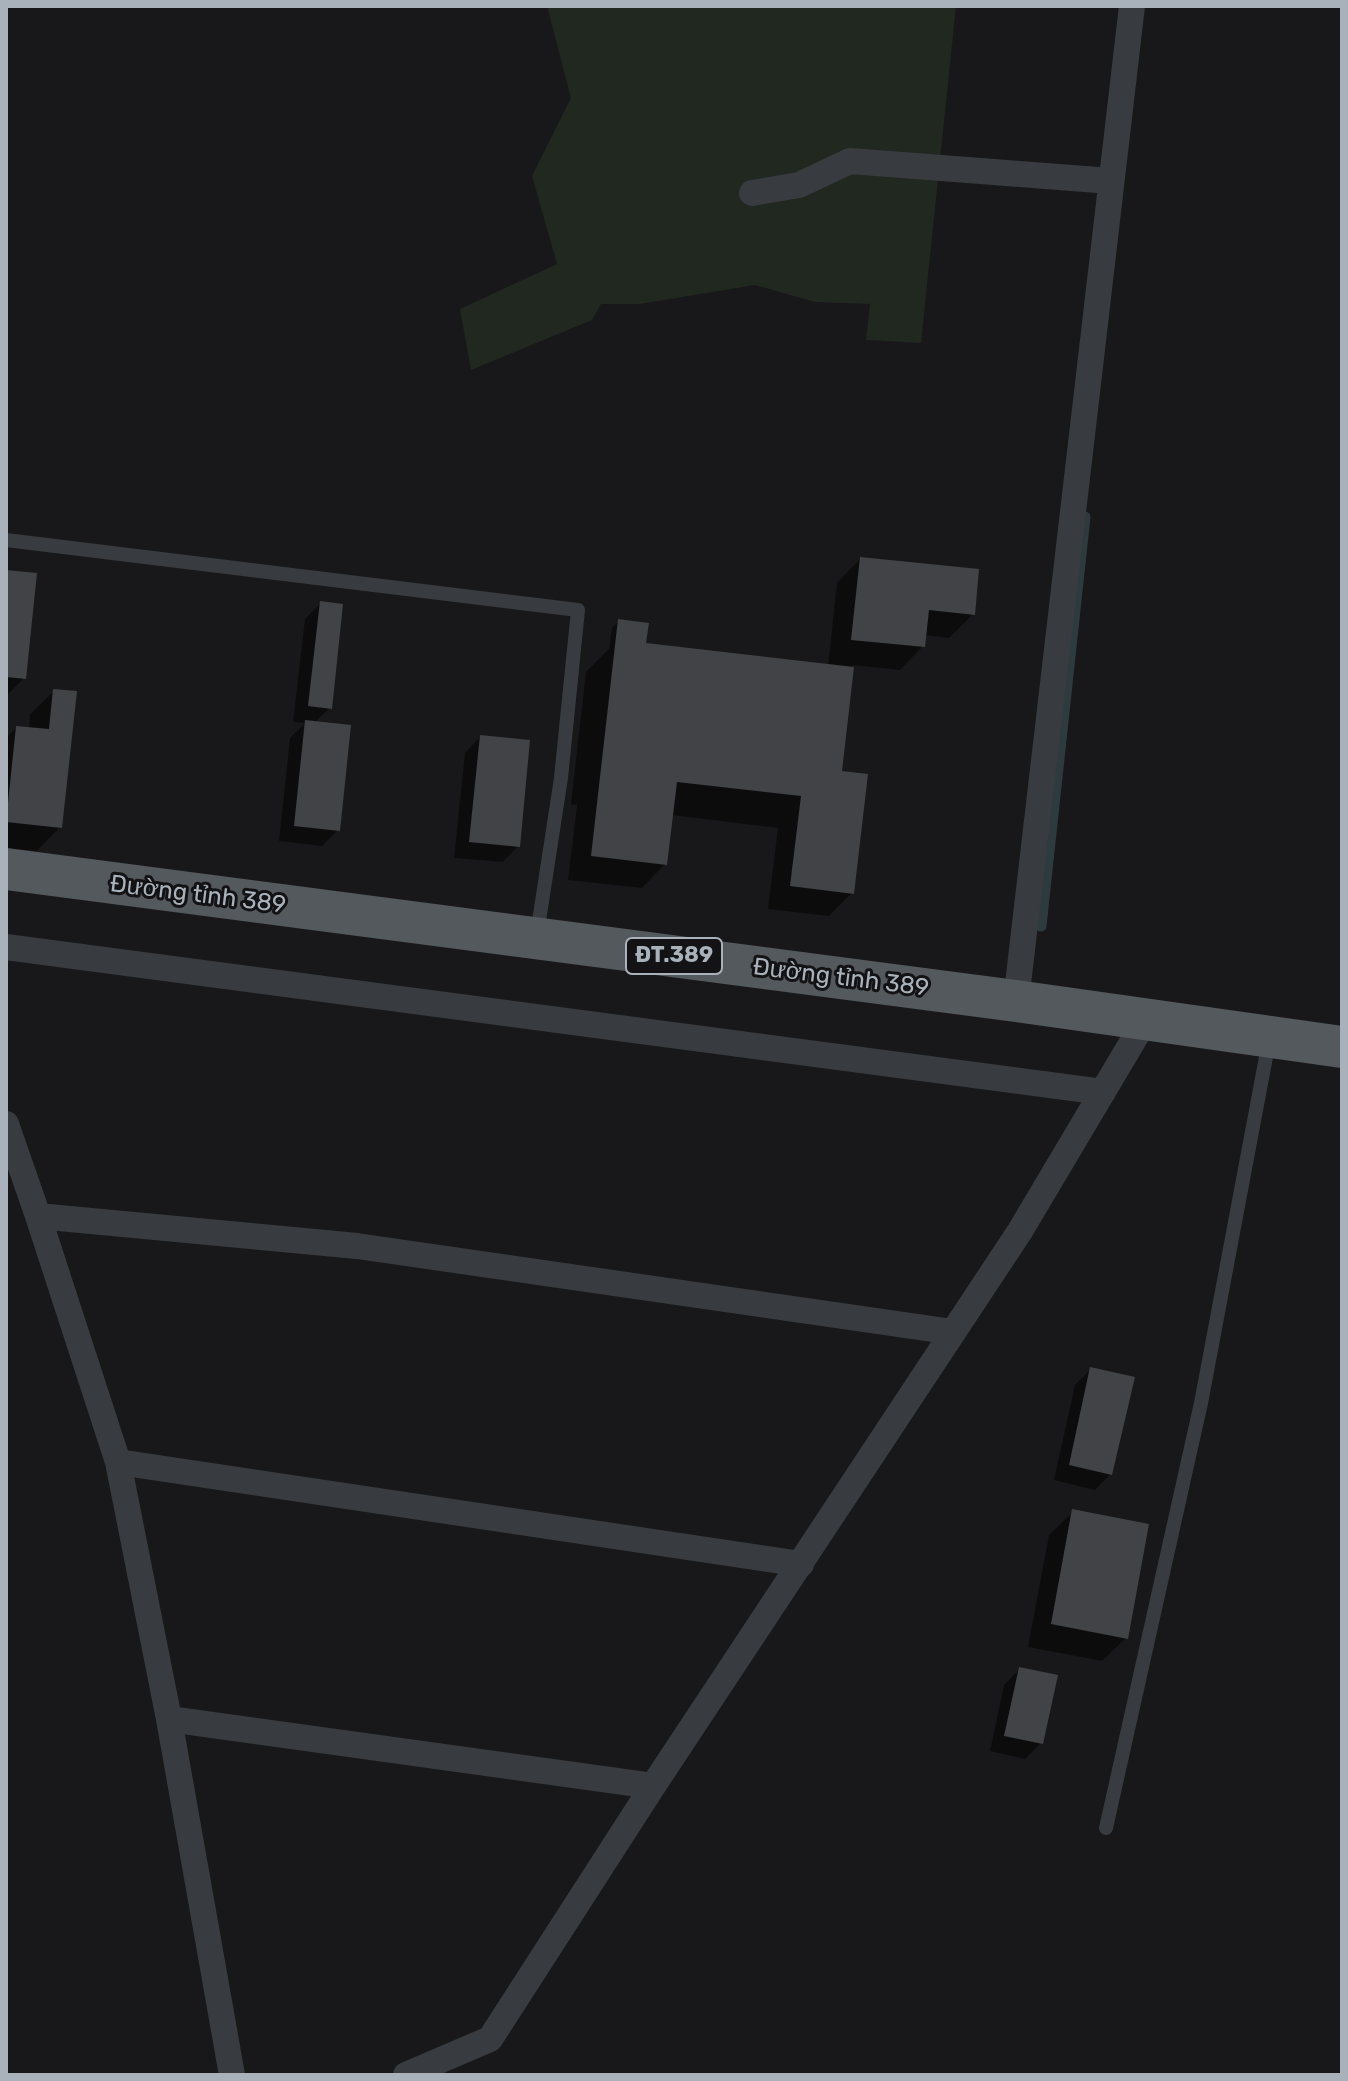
<!DOCTYPE html>
<meta charset="utf-8">
<style>
body{margin:0}
#map{position:relative;width:1348px;height:2081px;overflow:hidden;background:#18181a;font-family:Rubik,sans-serif}
canvas{display:block}
.frame{position:absolute;inset:0;border:8px solid #a9b2ba;pointer-events:none}
</style>
<div id="map">
<canvas width="1348" height="2081"></canvas>
<div class="frame"></div>
</div>
<script>
const ctx = document.querySelector('canvas').getContext('2d');
ctx.lineJoin = 'round';
function paint(path, color) {
  ctx.fillStyle = color;
  ctx.fill(path, 'evenodd');
}
function trace(path, color, width, dash) {
  ctx.strokeStyle = color;
  ctx.lineWidth = width;
  ctx.lineCap = dash ? 'butt' : 'round';
  ctx.setLineDash(dash || []);
  ctx.stroke(path);
}
function label(font, color, halo, rows, align = 'center') {
  ctx.font = font + ' Rubik,sans-serif';
  ctx.lineWidth = 6;
  ctx.setLineDash([]);
  ctx.textBaseline = 'middle';
  ctx.strokeStyle = halo;
  ctx.fillStyle = color;
  for (const [text, x, y, turn = 0] of rows) {
    ctx.save();
    ctx.translate(x, y);
    ctx.rotate((+turn || 0) * Math.PI / 180);
    ctx.textAlign = isNaN(turn) ? turn : align;
    if (halo) ctx.strokeText(text, 0, 0);
    ctx.fillText(text, 0, 0);
    ctx.restore();
  }
}
paint(new Path2D(`
 M547,6H956L921,343L866,340L870,304L815,302L755,285L640,304H601L592,320L471,370L460,309L557,264L532,176L571,98Z`), '#20281f');
paint(new Path2D(`
 M860,559L973,614L949,638L924,635L923,646L900,670L852,665L840,773L852,893L829,916L768,909L778,828L671,815L665,864L642,888L568,880L577,805L571,804L586,672L609,649L612,628L619,621L642,644L828,666L837,583Z
 M6,572L24,678L6,696Z
 M321,603L330,708L314,723L338,830L322,846L279,841L290,738L305,723L293,722L305,619Z
 M54,691L60,827L37,851L6,848V738L16,728L29,729L30,714Z
 M480,737L518,846L503,862L454,858L465,753Z
 M1091,1369L1111,1474L1095,1490L1054,1480L1075,1385Z
 M1073,1512L1126,1638L1102,1661L1028,1647L1049,1535Z
 M1020,1669L1041,1743L1025,1759L990,1751L1004,1685Z`), '#0007');
trace(new Path2D(`
 M1041,926L1085,517`), '#2d3b3f', 11);
paint(new Path2D(`
 M860,557L979,569L975,615L929,610L925,647L851,640Z
 M6,570L37,573L26,679L6,677Z
 M320,601L343,604L332,709L308,706Z
 M618,619L649,623L646,643L854,667L842,771L868,774L854,894L790,886L801,796L677,782L667,865L591,856Z
 M53,689L77,691L62,828L6,822L16,726L49,729Z
 M305,720L351,725L340,831L294,826Z
 M480,735L530,740L520,847L469,842Z
 M1090,1367L1135,1377L1112,1475L1069,1465Z
 M1072,1509L1149,1524L1128,1639L1051,1624Z
 M1019,1667L1058,1675L1043,1744L1004,1736Z`), '#424347');
trace(new Path2D(`
 M6,540L578,610L561,778L537,934
 M1106,1828L1201,1403L1269,1041`), '#383b3f', 14);
trace(new Path2D(`
 M752,193L799,185L850,161L1111,181
 M6,947L1103,1092
 M1016,1001L1132,6
 M6,1124L38,1216L118,1462L169,1719L232,2075
 M38,1216L357,1246L953,1332
 M118,1462L801,1564
 M169,1719L653,1786
 M406,2075L490,2039L653,1786L1020,1231L1146,1019`), '#383b3f', 26);
trace(new Path2D(`
 M6,869L1016,1001L1342,1047`), '#54595e', 42);
for (const [x, y, w] of [
 [674,956,96]
]) {
  const box = new Path2D();
  box.roundRect(x - w / 2, y - 18, w, 36, 6);
  ctx.fillStyle = '#131315';
  ctx.fill(box);
  trace(box, '#a9b2ba', 2);
}
label('bold 22px', '#a9b2ba', null, [
 ["ĐT.389",674,956]
]);
label('24px', '#a9b2ba', '#131315', [
 ["Đường tỉnh 389",198,895,7],
 ["Đường tỉnh 389",841,978,7]
]);
</script>
